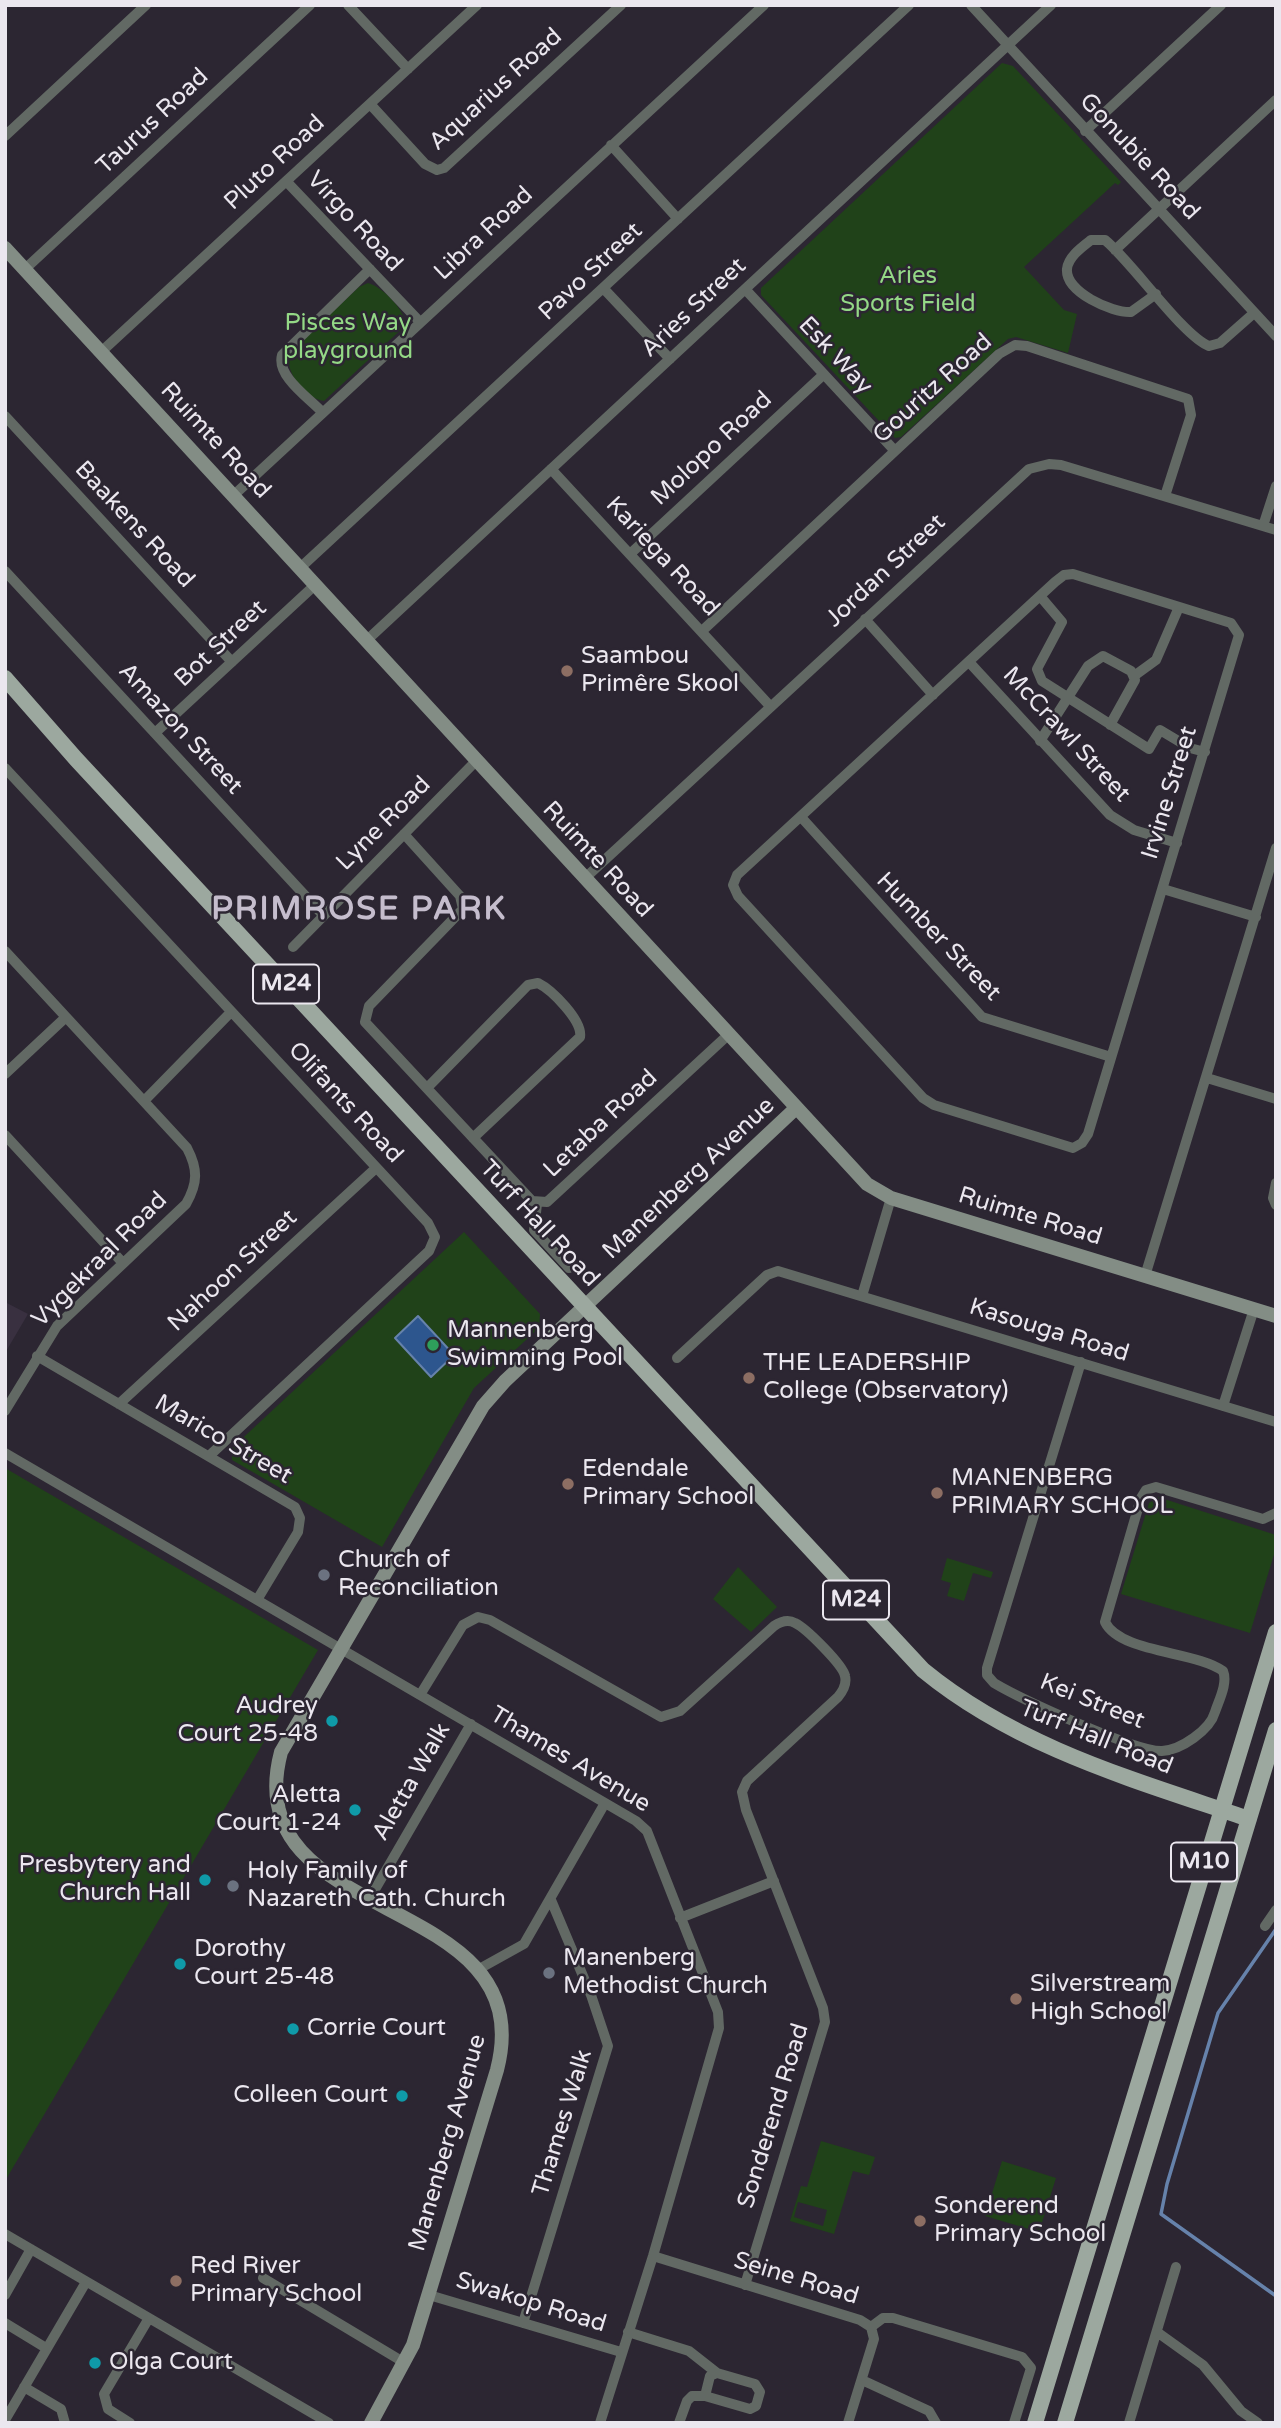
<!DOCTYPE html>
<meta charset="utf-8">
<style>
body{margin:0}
#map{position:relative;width:1281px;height:2428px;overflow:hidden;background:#2c2632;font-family:"Varela Round",sans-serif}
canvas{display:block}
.frame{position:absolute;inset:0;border:7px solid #ebe7ef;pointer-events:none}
</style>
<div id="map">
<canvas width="1281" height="2428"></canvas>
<div class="frame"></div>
</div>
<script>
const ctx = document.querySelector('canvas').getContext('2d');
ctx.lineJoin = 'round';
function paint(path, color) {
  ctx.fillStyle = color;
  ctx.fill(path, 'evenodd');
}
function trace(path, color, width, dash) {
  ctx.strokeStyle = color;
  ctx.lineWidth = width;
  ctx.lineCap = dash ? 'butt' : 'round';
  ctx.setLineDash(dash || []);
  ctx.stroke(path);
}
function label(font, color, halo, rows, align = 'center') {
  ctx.font = font + ' "Varela Round",sans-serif';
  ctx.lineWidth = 5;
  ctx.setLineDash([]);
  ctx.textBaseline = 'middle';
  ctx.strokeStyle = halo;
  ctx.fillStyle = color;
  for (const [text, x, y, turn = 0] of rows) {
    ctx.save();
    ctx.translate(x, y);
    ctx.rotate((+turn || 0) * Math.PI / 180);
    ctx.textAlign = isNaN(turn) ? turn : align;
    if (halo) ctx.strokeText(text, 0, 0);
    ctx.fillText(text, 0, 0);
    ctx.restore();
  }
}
paint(new Path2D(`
 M5,1302L28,1314L5,1353Z`), '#393040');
paint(new Path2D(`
 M1002,63L1013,66L1121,182L1118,185L1115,183L1024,267L1064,310L1077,314L1068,353L1016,337L1008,339L901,437L895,438L761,295V288Z
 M368,283C383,287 405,310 406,325L324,401C305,399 281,368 291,351L359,287Z
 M464,1232L540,1314L539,1328L474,1388L382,1547L232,1460V1448Z
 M5,1468L318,1650L5,2181Z
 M1158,1497L1276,1535V1548L1250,1633L1121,1594L1149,1503Z
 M947,1558L993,1572L991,1578L973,1573L964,1601L947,1596L951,1583L941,1580Z
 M738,1567L777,1607L751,1632L713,1599Z
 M821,2141L875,2157L869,2175L853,2171L834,2234L790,2221L801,2186L807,2187ZM798,2202L827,2210L823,2226L794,2217Z
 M1002,2161L1056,2178L1039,2232L985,2216Z`), '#204219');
const water = new Path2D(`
 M418,1316L454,1355L431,1377L395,1338Z`);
paint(water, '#2d568e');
trace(water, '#6682ab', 2);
trace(new Path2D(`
 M1276,1929L1218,2013L1167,2184L1161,2214L1276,2296`), '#6682ab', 3.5);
trace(new Path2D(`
 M348,5L408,69
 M971,5L1276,336
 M370,104L425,164L437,170L444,168L621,5
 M1085,131L1221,5
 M5,136L146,5
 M611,145L678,219
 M286,181L420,322
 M1115,250L1276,100
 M25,269L310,5
 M604,289L670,359
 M745,289L895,451
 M1156,294L1131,312C1112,313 1065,292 1067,269C1068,257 1082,247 1091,240H1105C1132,262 1183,336 1209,346L1220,343L1254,313
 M101,352L477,5
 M322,412C309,398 276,376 282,355L370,269
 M5,416L232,662
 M551,469L770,706
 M234,495L764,5
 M1263,526L1276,486
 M630,554L823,375
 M300,568L909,5
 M5,571L323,915
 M1073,574L1231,623L1239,635L1088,1134L1082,1143L1073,1148L934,1105L923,1098L738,896L733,885L737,875L1055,582L1064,575Z
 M1040,596L1062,622L1037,669L1042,681L1149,749L1160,730L1190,748L1205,752
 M865,619L933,695
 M702,631L999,354L1015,345L1027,346L1188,399L1191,415L1165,496
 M366,641L1051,5
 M969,662L1110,815L1134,830L1177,843
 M1134,676L1156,660L1179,607
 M155,733L315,585
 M1040,741L1088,666L1103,656L1131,671L1135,680L1110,725
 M5,768L428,1223L435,1237L429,1251L209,1456
 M801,817L982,1017L1111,1057
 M404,834L460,896L463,909L369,1006L365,1022L532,1201L547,1202L728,1035
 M584,879L1029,469L1049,464L1061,465L1276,530
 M1163,889L1256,917
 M293,947L475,762
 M5,951L187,1148C198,1169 198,1183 186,1204L57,1326L5,1411
 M5,1074L66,1017
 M1207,1078L1276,1099
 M427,1088L528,985L538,983C552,990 583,1021 580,1037L473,1138
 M144,1101L231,1012
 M5,1135L122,1262
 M1276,1183L1273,1198L1276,1205
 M537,1204L534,1230L569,1268
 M1145,1276L1276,848
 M862,1296L891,1198
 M37,1356L295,1507L300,1518L298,1532L257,1600
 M677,1358L767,1275L778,1271L1276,1422
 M1081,1362L987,1668V1675L994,1683C1019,1698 1135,1752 1162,1751C1181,1750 1210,1730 1215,1712C1219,1700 1228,1683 1223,1671C1196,1651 1120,1653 1105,1622L1141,1498L1146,1490L1156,1487L1263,1519L1276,1513
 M119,1404L376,1168
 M1223,1406L1254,1309
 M5,1453L636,1821L647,1831L718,2012L719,2028L653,2256L600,2423
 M420,1695L463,1625L478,1617L490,1620L661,1717L680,1711L774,1626C780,1622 788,1619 795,1623C806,1628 843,1665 845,1676C847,1684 843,1691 838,1697L747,1781L742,1792L746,1810L823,2008L825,2022L745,2285
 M370,1898L471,1724
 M680,1918L774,1881
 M1265,1926L1276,1910
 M479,1969L524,1944L605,1803
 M5,2234L329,2423
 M653,2256L860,2320L871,2327L874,2339L848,2423
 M263,2278L405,2363
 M5,2295L31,2249
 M429,2295L621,2352
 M5,2323L46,2348
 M523,2323L608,2046L591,1995L551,1900
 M871,2327L883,2318H893L1022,2357L1031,2368L1014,2423
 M628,2332L689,2351L717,2373
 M1157,2332L1203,2365L1241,2411L1258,2423
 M862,2380L929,2411L936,2423
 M24,2387L61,2409L65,2423
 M5,2420L86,2282
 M130,2423L108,2409L104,2394L149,2318
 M679,2423L687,2401L692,2396H705L750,2409L756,2406L760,2392L755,2384L717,2373L710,2376L705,2396
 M1129,2423L1176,2267`), '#626964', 10);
trace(new Path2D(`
 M5,248L867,1184L891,1198L1276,1316
 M371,2423L413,2345L497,2070C544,1888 234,1930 281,1752L483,1406L505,1381L795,1109`), '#838d85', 14);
trace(new Path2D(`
 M5,678L76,759L923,1670C1018,1748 1135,1780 1249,1819
 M1035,2423L1276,1632
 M1065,2423L1276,1730`), '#9ca89f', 16);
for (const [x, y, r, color] of [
 [567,671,7,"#8d6e63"],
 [433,1345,7,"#2e9e5b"],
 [749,1378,7,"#8d6e63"],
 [568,1484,7,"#8d6e63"],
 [937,1493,7,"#8d6e63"],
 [324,1575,7,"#6b7280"],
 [332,1721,7,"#0f9aa8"],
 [355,1810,7,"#0f9aa8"],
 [205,1880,7,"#0f9aa8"],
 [233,1886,7,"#6b7280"],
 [180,1964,7,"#0f9aa8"],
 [549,1973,7,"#6b7280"],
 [1016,1999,7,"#8d6e63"],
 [293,2029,7,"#0f9aa8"],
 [402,2096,7,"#0f9aa8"],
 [920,2221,7,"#8d6e63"],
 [176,2281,7,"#8d6e63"],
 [95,2363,7,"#0f9aa8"]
]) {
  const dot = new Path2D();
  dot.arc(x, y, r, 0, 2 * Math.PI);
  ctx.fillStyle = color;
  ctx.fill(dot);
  trace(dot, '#2c2632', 2.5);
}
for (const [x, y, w] of [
 [286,984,66],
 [856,1600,66],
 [1204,1862,66]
]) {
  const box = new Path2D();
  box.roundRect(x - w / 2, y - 19.5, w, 39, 5);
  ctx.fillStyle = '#2c2632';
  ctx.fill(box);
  trace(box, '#ebe7ef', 2);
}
label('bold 23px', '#ebe7ef', null, [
 ["M24",286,984],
 ["M24",856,1600],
 ["M10",1204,1862]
]);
label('24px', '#ebe7ef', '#2c2632', [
 ["Aquarius Road",496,90,-42],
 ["Taurus Road",153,122,-43],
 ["Gonubie Road",1139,157,47],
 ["Pluto Road",275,163,-43],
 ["Virgo Road",354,222,47],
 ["Libra Road",484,234,-43],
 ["Pavo Street",591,272,-43],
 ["Aries Street",694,308,-43],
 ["Esk Way",835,356,47],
 ["Gouritz Road",933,389,-42],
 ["Ruimte Road",215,441,47],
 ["Molopo Road",712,449,-43],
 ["Baakens Road",134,525,47],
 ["Kariega Road",662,557,47],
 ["Jordan Street",886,571,-43],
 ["Bot Street",221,644,-43],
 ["Amazon Street",180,729,47],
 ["McCrawl Street",1066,735,47],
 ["Irvine Street",1170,793,-73],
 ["Lyne Road",384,824,-45],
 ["Ruimte Road",597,860,47],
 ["Humber Street",938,937,46],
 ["Olifants Road",345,1103,47],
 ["Letaba Road",601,1124,-43],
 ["Manenberg Avenue",689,1179,-43],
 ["Ruimte Road",1030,1217,17],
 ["Turf Hall Road",539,1224,47],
 ["Vygekraal Road",100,1260,-45],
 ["Nahoon Street",233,1271,-43],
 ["Kasouga Road",1049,1331,17],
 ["Marico Street",223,1440,30],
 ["Kei Street",1092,1702,22],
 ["Turf Hall Road",1096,1738,22],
 ["Thames Avenue",570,1760,31],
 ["Aletta Walk",412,1782,-60],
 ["Sonderend Road",774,2116,-73],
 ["Thames Walk",563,2123,-73],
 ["Manenberg Avenue",448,2143,-74],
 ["Seine Road",796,2279,17],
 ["Swakop Road",531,2303,17]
]);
label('24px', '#94d986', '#2c2632', [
 ["Aries",908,277],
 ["Sports Field",908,305],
 ["Pisces Way",348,324],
 ["playground",348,352]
]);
label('24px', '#ebe7ef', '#2c2632', [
 ["Saambou",581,657],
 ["Primêre Skool",581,685],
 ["Mannenberg",447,1331],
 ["Swimming Pool",447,1359],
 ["THE LEADERSHIP",763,1364],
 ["College (Observatory)",763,1392],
 ["Edendale",582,1470],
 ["Primary School",582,1498],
 ["MANENBERG",951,1479],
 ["PRIMARY SCHOOL",951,1507],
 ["Church of",338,1561],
 ["Reconciliation",338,1589],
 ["Audrey",318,1707,"right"],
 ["Court 25-48",318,1735,"right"],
 ["Aletta",341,1796,"right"],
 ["Court 1-24",341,1824,"right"],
 ["Presbytery and",191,1866,"right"],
 ["Church Hall",191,1894,"right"],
 ["Holy Family of",247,1872],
 ["Nazareth Cath. Church",247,1900],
 ["Dorothy",194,1950],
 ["Court 25-48",194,1978],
 ["Manenberg",563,1959],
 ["Methodist Church",563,1987],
 ["Silverstream",1030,1985],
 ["High School",1030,2013],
 ["Corrie Court",307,2029],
 ["Colleen Court",388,2096,"right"],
 ["Sonderend",934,2207],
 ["Primary School",934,2235],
 ["Red River",190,2267],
 ["Primary School",190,2295],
 ["Olga Court",109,2363]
], 'left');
ctx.letterSpacing = '2px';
label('bold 32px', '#c5bdcd', '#2c2632', [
 ["PRIMROSE PARK",359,911]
]);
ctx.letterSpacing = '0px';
</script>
